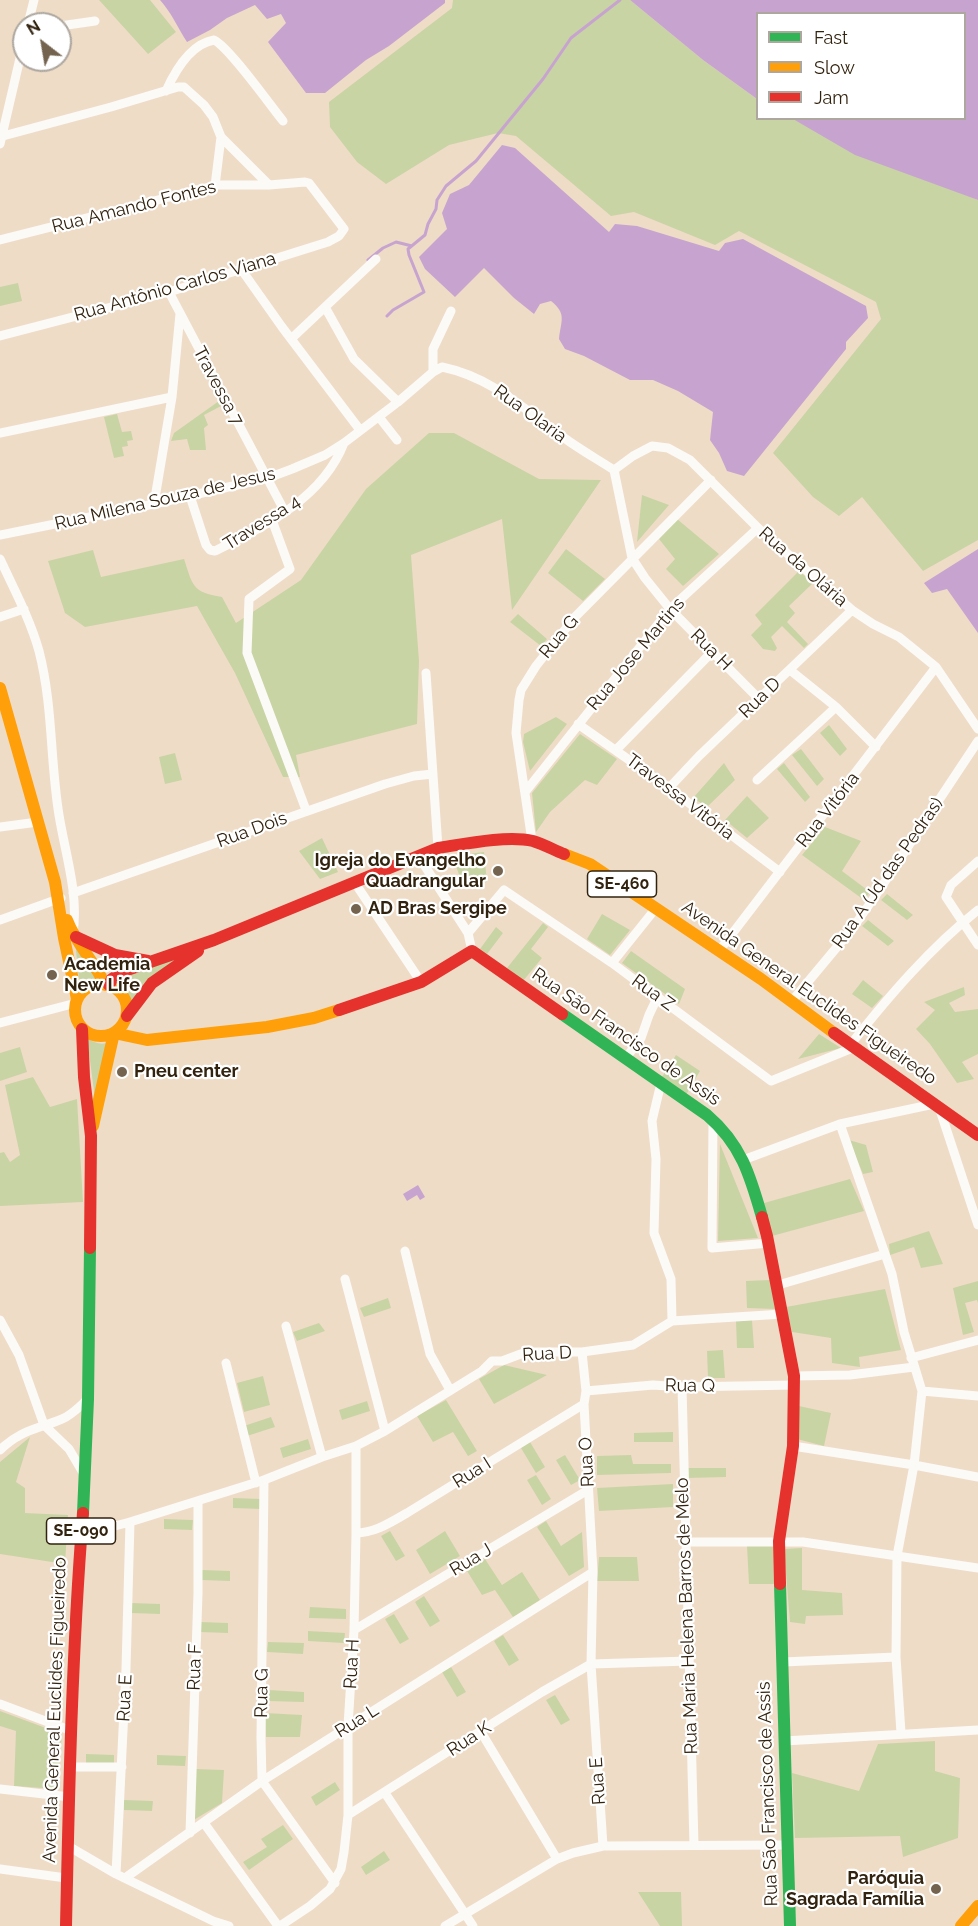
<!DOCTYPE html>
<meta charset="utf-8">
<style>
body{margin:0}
#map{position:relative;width:978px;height:1926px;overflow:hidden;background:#eedcc7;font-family:Raleway,sans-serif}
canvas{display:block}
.legend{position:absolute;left:756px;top:12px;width:210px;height:108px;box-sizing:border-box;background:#fff;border:2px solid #ada79f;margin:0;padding:8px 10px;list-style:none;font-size:18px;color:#32230f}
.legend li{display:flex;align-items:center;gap:12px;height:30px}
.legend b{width:30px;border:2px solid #ada79f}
.north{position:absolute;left:12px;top:12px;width:60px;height:60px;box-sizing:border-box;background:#fff;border:2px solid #ada79f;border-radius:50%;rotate:329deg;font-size:16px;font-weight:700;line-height:24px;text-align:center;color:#32230f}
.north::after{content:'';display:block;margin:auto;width:21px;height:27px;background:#74644f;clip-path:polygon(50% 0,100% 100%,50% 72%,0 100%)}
</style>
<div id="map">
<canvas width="978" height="1926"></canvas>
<ul class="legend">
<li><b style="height:8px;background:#30b455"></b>Fast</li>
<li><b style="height:8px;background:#ff9f0a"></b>Slow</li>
<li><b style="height:8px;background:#e5322d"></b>Jam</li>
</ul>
<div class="north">N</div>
</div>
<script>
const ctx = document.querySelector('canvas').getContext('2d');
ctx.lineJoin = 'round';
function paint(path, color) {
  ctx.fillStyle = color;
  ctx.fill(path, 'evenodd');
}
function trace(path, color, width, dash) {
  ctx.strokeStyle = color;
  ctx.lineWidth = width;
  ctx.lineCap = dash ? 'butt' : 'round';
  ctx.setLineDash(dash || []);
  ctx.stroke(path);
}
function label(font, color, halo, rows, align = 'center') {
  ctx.font = font + ' Raleway,sans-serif';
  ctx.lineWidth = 4.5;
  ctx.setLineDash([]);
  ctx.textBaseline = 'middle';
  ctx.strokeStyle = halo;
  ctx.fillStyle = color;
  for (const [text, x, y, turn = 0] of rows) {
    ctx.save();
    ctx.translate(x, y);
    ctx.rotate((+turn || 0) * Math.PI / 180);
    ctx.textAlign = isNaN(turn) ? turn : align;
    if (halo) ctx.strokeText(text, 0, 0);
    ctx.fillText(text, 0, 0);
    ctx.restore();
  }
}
paint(new Path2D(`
 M99,0H150L176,32L148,54Z
 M453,0H630L703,60L757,99L758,118L793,119L978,200V540L923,571L862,497L839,516L813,497L773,453L881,319L876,302L739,231L715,245L634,212L611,216L516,136L498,133L449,145L386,184L357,162L330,127L329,102L452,8Z
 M18,283L22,301L0,306V287Z
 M219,401L223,405L204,415L208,425L204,428L206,450H190L187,439L171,441L174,433Z
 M117,414L122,432L131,431L133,440L127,441L128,446L122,447L124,456L114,458L104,417Z
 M429,433H454L539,479L601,480L512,610L502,519L411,555L419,661L417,724L296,755L300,777H283L235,673L197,606L85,627L65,613L48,561L93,550L101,577L184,559C193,586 192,592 222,597L236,623L301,580L366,489Z
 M642,495L669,505L637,542Z
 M677,519L719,554L683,586L666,569L675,559L659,539Z
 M566,549L605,579L583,601L548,573Z
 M799,571L813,583L789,606L795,613L787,622L808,644L804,648L782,626L771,637L777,648L775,651L763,649L751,635L762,624L755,615Z
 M518,614L547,639L541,646L510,622Z
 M556,717L567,724L530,771L523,742L524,734Z
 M829,725L847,749L840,756L820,733Z
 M580,734L617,759L597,785L585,780L550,812L536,832L532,793Z
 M801,749L824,779L817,786L792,755Z
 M175,753L182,780L165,784L159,757Z
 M724,763L735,780L707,807L693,798Z
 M784,763L810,797L805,802L777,769Z
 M747,796L769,818L747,838L725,820Z
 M825,827L861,841L842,871L870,892L864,900L802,855Z
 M322,838L338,872L320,879L299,851Z
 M484,852L487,882L463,885L452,856Z
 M887,894L913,915L907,920L881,900Z
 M602,914L630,930L610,955L587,939Z
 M868,920L894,941L888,946L862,926Z
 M543,923L548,927L531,949L542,958L523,981L507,968Z
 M496,927L503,933L487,954L480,949Z
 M75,941L107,974L92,981L80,989Z
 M631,951L685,989L679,1004L622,963Z
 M182,952L131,1007L124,992L112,983Z
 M863,980L883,996L872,1008L852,994Z
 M964,987L965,995L949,1003L955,1012L978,1009V1054L962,1062L974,1079L957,1083L930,1044L916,1029L935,1010L924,1002Z
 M819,1034L841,1048L798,1059Z
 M87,1038C96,1044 101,1045 112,1042L96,1106Z
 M20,1047L27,1072L0,1081V1053Z
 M676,1055L700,1071L686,1095L662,1077Z
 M33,1077L50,1107L77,1099L83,1202L0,1206V1153L4,1152L10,1162L20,1155L5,1085Z
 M849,1140L866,1145L873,1172L863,1174Z
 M720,1144L758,1238L718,1241Z
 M850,1179L864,1211L772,1236L764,1203Z
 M929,1231L943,1264L921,1268L914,1247L890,1255L889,1244Z
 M770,1280L775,1309L747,1308L746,1281Z
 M978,1281V1303L977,1300L965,1303L974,1332L963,1335L953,1288Z
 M885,1289L901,1350L859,1357L860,1367L832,1363L831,1338L792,1332L786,1307Z
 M388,1298L391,1308L364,1317L360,1308Z
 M752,1320L754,1348H737L736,1321Z
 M319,1323L325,1331L297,1341L293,1332Z
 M723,1350L725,1378H708L707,1351Z
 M504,1365L547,1375L494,1404L479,1379Z
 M263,1376L270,1405L244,1412L237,1383Z
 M446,1400L477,1451L468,1456L453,1432L433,1442L417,1416Z
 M367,1401L370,1411L342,1420L339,1410Z
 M799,1406L831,1413L824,1446L797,1439Z
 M271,1417L275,1427L247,1436L244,1426Z
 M673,1432V1442H634V1433Z
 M30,1437L16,1482L25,1488V1513L68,1515L65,1564L0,1554V1462Z
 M308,1439L311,1449L283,1458L280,1448Z
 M530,1442L545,1467L536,1473L521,1448Z
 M565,1455L580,1480L571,1485L556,1460Z
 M631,1455L633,1464H671V1473L597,1475V1456Z
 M687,1468H726V1477L687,1478Z
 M536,1475L551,1499L542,1505L527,1480Z
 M673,1484V1507L599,1511L597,1488Z
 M233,1498L261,1499V1509L233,1508Z
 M164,1519L193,1520L192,1530L164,1529Z
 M546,1521L561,1546L582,1532L584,1567L569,1576L537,1527Z
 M390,1531L405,1556L396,1561L381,1536Z
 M445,1531L460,1556L430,1574L416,1550Z
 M747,1546H773L774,1584H749Z
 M802,1548V1590L842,1593L843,1615L806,1616L805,1624L790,1622L784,1549Z
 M599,1557H637L639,1581H597Z
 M485,1559L502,1585L522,1572L540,1600L513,1617L495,1590L482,1595L467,1571Z
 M202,1570L230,1571V1581L201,1580Z
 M424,1596L440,1621L430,1627L415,1602Z
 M132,1603L160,1604V1614L131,1613Z
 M310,1607L346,1609V1619L309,1618Z
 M394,1614L409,1639L400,1644L385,1619Z
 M200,1622L228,1623V1633L199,1632Z
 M308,1631L345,1633L344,1643L308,1641Z
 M503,1635L519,1660L509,1666L494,1641Z
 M268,1642L304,1643L303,1654L267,1652Z
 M451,1667L466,1692L457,1697L442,1672Z
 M268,1690L304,1692V1702L267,1701Z
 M555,1695L570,1720L561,1725L546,1700Z
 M0,1711L62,1734L57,1789L14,1786L16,1731L0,1726Z
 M265,1713L302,1715L300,1737H266Z
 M935,1741V1771L960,1778L958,1838L903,1857L900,1836L795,1838L792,1773L859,1791L878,1744Z
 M86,1754L114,1755V1764H86Z
 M157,1755L186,1756L185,1766L157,1765Z
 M196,1769L224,1770L222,1803L192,1821Z
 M335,1782L340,1790L316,1806L311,1797Z
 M124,1800L153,1801L152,1811L124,1810Z
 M283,1825L293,1839L249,1870L243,1862L267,1847L261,1839Z
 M384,1851L390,1860L366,1875L361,1867Z
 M638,1892H681L682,1926H660Z`), '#c9d4a5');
paint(new Path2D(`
 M160,0H445V3L389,46L366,60L325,93H306L268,42L286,23L281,14L267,19L255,5L227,18L210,30L187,42C178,28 171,12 160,0Z
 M630,0H978V200L855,155L793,119L964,118V14H758L757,99L703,60Z
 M502,145L515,148L609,232L615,224L637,226L719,251L725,243L743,239L866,306L868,318L846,342V349L744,476L727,471L719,453L710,440L713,412L678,391L653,380H630L584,356L565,349L559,339C561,320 567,314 551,301L540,304L534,314L514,298L484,268L455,297L425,269L419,257L447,229L442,213L450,194L469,185Z
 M978,549V633L947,589L932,593L924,583Z
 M418,1185L425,1197L420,1200L417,1195L407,1201L403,1194Z`), '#c7a4cf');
trace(new Path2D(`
 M368,260L383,248L396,242L412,246
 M387,316L393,310L424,292L409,255L408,249L425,235L428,224L436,209L437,200L446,186L476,161L543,79L571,38L620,0`), '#c7a4cf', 3);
trace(new Path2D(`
 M28,24L34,0
 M60,26L95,21
 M166,91C175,71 190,44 214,40C229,47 270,105 283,121
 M0,144L24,41
 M215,186L221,137
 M0,240L217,185H269
 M241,269L282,327L360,430
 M169,292L285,512
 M325,307L354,359L398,402
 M0,336L169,292L328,242L339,236L344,229L309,183L305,182L269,185L221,137L213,117L204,105L184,87H178L111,107L3,136
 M291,339L376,259
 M433,372V349L451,311
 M379,417L397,440
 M0,433L172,397
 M614,470L633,456L652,446L668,448L690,460L758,528L852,610L873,624L899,637L936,667L978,729
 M614,470L632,558L645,578L670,609L759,699
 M190,496L206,545L210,550L215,551C265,526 323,498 344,443
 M154,504L172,397L180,314
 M272,520L290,569L249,599L247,653L306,810
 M0,535L154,504L268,478L292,469L325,455L344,443L398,402L433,372L442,367C491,377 524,409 563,437C579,449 597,459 614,470
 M0,559C14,589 30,619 39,651C53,705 50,761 59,815C65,853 79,894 73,933
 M0,617L24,609
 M790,670L836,707L876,747
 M426,673L438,848
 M578,724L669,788L780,872
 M616,750L713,651
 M757,780L836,707
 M669,788L699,756L852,610
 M526,791L670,609L758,528
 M0,827L38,822
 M532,841L516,733L519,700L521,690L536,666L575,617L711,480
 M419,857L468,933L472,951
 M978,861L951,885L946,897L978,945
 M355,883L421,982
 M73,893L385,784L414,776L433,774
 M0,920L61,898
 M468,933L504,890L612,963L771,1081L855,1047
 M719,951L936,667
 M612,963L656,908
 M792,1001L852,929L878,892L978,741
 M0,1023L76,1003
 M851,1044C889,996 930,948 978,910
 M625,1059L641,1038L649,1015L658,996
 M661,1083L652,1121L656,1159L654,1233L671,1279L672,1321
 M940,1110L978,1225
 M713,1119L712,1248L769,1243
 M840,1124L892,1274L904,1332L922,1391L914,1465L897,1556L896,1657L901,1733
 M743,1160L840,1124L934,1104
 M405,1251L430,1354L450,1390
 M345,1279L385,1431
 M778,1285L885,1254
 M0,1320L19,1355L44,1425L69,1449L85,1476
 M286,1326L322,1457
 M582,1352L586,1391L584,1404L593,1572L591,1664L603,1846
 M911,1358L978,1340
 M226,1363L256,1483
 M794,1376L850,1375L914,1367
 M682,1387L694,1845
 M586,1391L653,1385L682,1387L795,1385
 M922,1391L978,1396
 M793,1446L914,1465L978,1477
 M0,1450C20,1430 38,1429 62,1419C72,1415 80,1406 88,1399
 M264,1480L261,1738L262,1781L335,1883
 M356,1533C375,1533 391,1522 407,1513L584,1404
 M81,1535L130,1522L264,1480L322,1457L356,1446L385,1431L482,1371L492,1361H502L526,1352H582L633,1345L672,1321L783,1314
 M685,1542H803L978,1568
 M354,1630L588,1490
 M783,1662L896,1657
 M0,1704L72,1731
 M481,1732L557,1859
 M784,1741L978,1730
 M70,1767H122
 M0,1789L70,1797
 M385,1793L473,1926
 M348,1815L542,1692L591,1664L689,1661
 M204,1823L278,1926
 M190,1833L198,1593V1501
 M68,1846L116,1874L213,1921L229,1926
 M0,1869L66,1878
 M116,1874L126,1669L130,1522
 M125,1878L262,1781L593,1572
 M280,1926L310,1906L330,1889L341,1869L344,1852L348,1815V1726L354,1630L356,1533V1446
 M445,1926L557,1859L573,1853L603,1846L788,1845`), '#fcfaf7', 9);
trace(new Path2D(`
 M562,1014L707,1115C741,1144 750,1175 762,1217
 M83,1513L88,1399L90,1248
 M780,1584L790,1926`), '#30b455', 12);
trace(new Path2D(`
 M0,688L55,882L64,938L77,999
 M564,854L590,864L761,979L834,1033
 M67,920C76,944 95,962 105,985
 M75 1010a26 26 0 1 1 52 0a26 26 0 1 1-52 0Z
 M114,1033L147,1040L267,1027L314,1018L339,1010
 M93,1126L114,1033
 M961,1926L978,1906`), '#ff9f0a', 12);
trace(new Path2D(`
 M76,937L115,955L148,961
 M109,985L112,979L124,971L214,940L438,848C464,844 507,835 533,841C543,844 554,850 564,854
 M339,1010L421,982L472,951L562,1014
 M127,1016L152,983L198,951
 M82,1029L84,1077L91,1136L90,1248
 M834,1033L978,1135
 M762,1217L767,1236L794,1376L793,1446L779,1541L780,1584
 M66,1926C69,1788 72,1651 83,1513`), '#e5322d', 12);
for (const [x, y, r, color] of [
 [498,871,6,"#74644f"],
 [356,909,6,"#74644f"],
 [52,975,6,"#74644f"],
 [122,1072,6,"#74644f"],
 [936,1889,6,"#74644f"]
]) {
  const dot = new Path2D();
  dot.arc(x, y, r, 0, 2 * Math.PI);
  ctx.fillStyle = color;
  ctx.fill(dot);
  trace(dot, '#fff', 2);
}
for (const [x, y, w] of [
 [622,884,69],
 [81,1531,69]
]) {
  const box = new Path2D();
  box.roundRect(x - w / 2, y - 13, w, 26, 4.5);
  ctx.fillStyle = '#fff';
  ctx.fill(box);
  trace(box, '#32230f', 1.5);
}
label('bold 16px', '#32230f', null, [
 ["SE-460",622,884],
 ["SE-090",81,1531]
]);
label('18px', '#32230f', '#fff', [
 ["Rua Amando Fontes",134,207,-14],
 ["Rua Antônio Carlos Viana",175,287,-16],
 ["Travessa 7",218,386,62],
 ["Rua Olaria",530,414,36],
 ["Rua Milena Souza de Jesus",165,499,-13],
 ["Travessa 4",262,523,-32],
 ["Rua da Olária",803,567,41],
 ["Rua G",559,637,-50],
 ["Rua H",711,650,45],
 ["Rua Jose Martins",636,654,-50],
 ["Rua D",760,698,-44],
 ["Travessa Vitória",680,797,37],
 ["Rua Vitória",828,810,-52],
 ["Rua Dois",252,830,-20],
 ["Rua A (Jd das Pedras)",888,873,-55],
 ["Rua Z",653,993,36],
 ["Avenida General Euclides Figueiredo",809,993,35],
 ["Rua São Francisco de Assis",626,1037,35],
 ["Rua D",547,1354,-3],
 ["Rua Q",690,1386,1],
 ["Rua O",587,1462,-93],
 ["Rua I",472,1473,-32],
 ["Rua J",471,1560,-31],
 ["Rua Maria Helena Barros de Melo",687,1616,-92],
 ["Rua H",352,1664,-87],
 ["Rua F",195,1667,-88],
 ["Rua G",262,1693,-89],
 ["Rua E",125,1698,-87],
 ["Avenida General Euclides Figueiredo",55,1710,-88],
 ["Rua L",357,1721,-32],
 ["Rua K",469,1739,-33],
 ["Rua E",598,1781,-94],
 ["Rua São Francisco de Assis",768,1794,-92]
]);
label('bold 18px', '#32230f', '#fff', [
 ["Igreja do Evangelho",486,861,"right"],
 ["Quadrangular",486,882,"right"],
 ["AD Bras Sergipe",368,909],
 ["Academia",64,965],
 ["New Life",64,986],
 ["Pneu center",134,1072],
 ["Paróquia",924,1879,"right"],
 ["Sagrada Família",924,1900,"right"]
], 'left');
</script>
